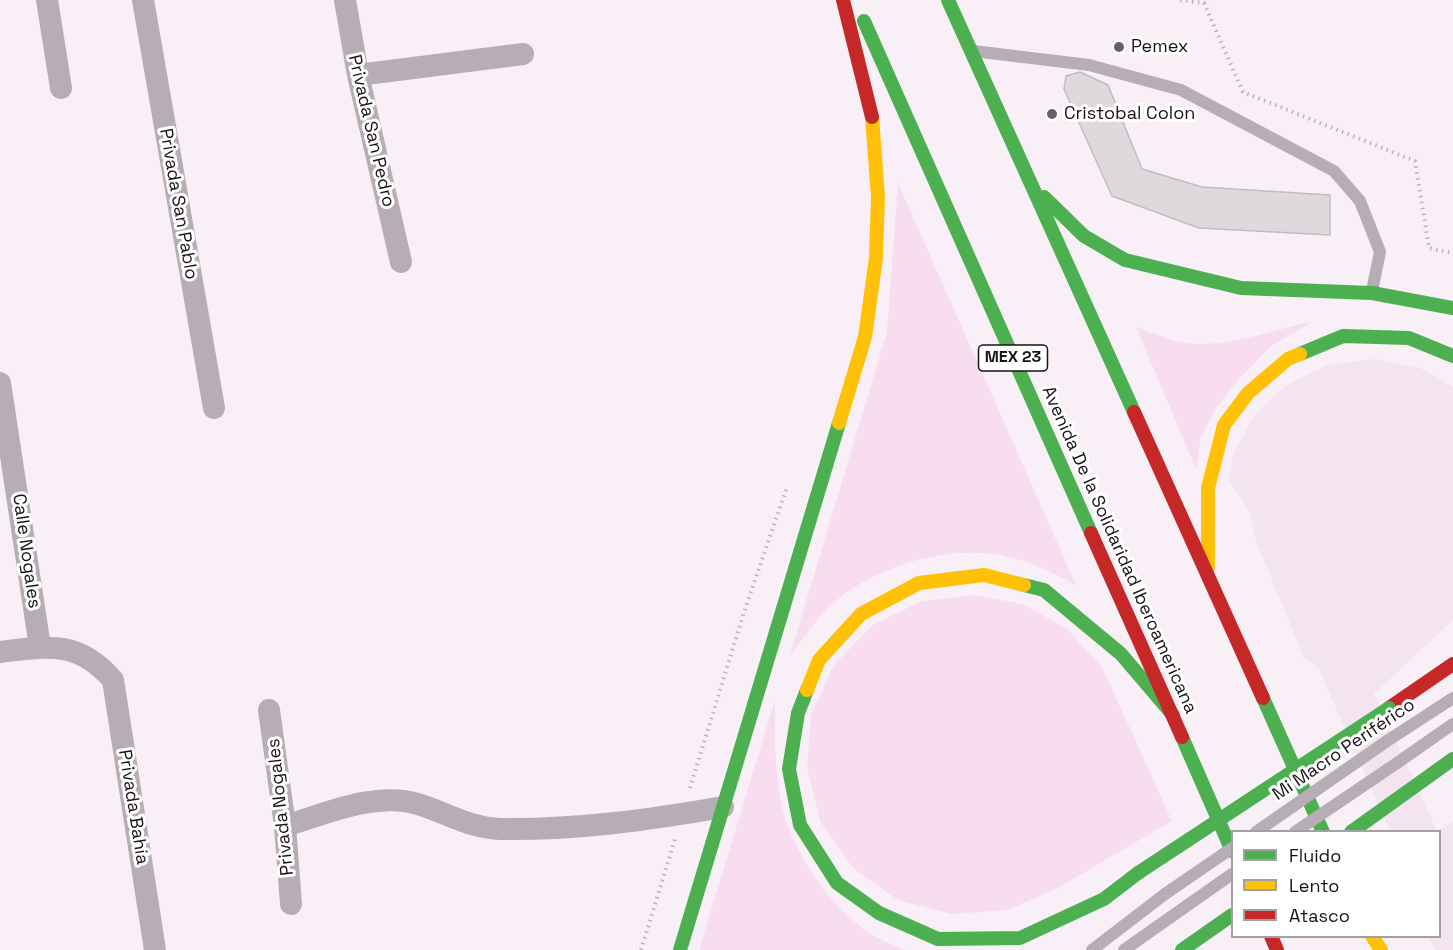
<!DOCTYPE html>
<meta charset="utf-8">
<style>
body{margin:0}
#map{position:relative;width:1453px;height:950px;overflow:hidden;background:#f8f0f6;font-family:"Space Grotesk",sans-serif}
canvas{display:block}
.legend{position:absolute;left:1231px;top:830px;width:210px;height:108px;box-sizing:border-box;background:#fff;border:2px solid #a2a0a2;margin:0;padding:8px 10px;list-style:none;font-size:18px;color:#171216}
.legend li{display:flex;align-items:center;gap:12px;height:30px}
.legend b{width:30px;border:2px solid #a2a0a2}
</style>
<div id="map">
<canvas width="1453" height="950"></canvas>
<ul class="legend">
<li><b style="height:8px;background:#4caf50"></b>Fluido</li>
<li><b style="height:8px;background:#ffc107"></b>Lento</li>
<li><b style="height:8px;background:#c62828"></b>Atasco</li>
</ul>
</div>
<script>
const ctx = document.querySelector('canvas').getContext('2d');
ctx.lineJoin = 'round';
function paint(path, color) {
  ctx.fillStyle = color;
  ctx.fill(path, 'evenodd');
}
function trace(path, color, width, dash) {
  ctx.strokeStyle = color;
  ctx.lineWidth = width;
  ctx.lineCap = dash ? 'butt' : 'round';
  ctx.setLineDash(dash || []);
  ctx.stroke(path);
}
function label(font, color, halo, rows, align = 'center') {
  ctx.font = font + ' "Space Grotesk",sans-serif';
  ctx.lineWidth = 6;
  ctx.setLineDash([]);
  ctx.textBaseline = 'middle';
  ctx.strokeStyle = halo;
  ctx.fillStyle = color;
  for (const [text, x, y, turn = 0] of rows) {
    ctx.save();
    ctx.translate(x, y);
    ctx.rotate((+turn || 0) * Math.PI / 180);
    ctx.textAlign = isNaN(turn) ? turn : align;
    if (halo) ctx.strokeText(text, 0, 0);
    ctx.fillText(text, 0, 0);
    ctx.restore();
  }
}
paint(new Path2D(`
 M1374,359L1420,368L1453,387V620L1374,694L1437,831L1453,822V950H1436L1427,937L1440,936V832L1390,831L1318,667L1304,658L1258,546L1248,509L1229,480L1232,458L1253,417L1286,385L1328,365Z`), '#f4e4ef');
paint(new Path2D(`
 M898,183L1076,585C1055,574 1033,562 1009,557C947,542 864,568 821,615C810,628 801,642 790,655L887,332Z
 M1312,322L1270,347L1239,379L1216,408L1201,436L1196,469L1136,327C1156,334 1177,344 1198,344C1235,345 1276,329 1312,322Z
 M973,595L1023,604L1067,629L1102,667L1172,821L1054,890L1007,910L952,914L898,900L853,868L821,823L807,769L811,715L834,665L873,625L922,601Z
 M775,700C775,732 774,764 780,796C788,848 830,910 876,937C885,942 895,946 905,950H699Z`), '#f8dcef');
const building = new Path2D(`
 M1080,72L1108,85L1142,169L1202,187L1330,195V235L1199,228L1112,196L1064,89L1066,76Z`);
paint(building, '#dfd9dd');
trace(building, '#c2bcc0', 1.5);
trace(new Path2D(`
 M1180,0L1204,3L1243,92L1415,161L1429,248L1453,253
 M690,788L744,612L787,487
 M641,950L675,839`), '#bcb3b9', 4, [1.5, 4.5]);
trace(new Path2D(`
 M973,51L1089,65L1181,90L1334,171L1360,201L1380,252L1372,291
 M1387,741L1453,698
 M1397,763L1453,724
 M1092,950L1165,894
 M1124,950L1232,874`), '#b7adb5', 12);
trace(new Path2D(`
 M47,0L61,88
 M143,0L214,408
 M345,0L358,75L401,262
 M358,75L523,54
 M0,383L40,647
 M0,652C48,646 78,640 113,680L155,950
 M269,710L285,826L291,904
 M285,826C325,814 376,791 418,804C447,813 469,828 501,829C576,830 649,820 723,807`), '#b7adb5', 22);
trace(new Path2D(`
 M948,0L1134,412
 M864,21L1091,533
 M1044,197L1084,236L1125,260L1241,288L1372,293L1453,308
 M1300,354L1343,336L1409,338L1453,356
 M1024,585L1044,590L1121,654L1173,715
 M807,690L798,713L789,769L800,825L837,883L879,913L938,939L1020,938L1104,899L1138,873
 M1263,698L1323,832
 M1182,737L1232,851
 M1351,832L1453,759
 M680,950L839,423
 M1182,950L1232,915`), '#4caf50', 14);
trace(new Path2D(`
 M839,423L865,337L876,258L878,197L872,117
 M1208,567V488L1224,425L1248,393L1288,359L1300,354
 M807,690L819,660L861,614L919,583L984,575L1024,585
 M1372,936L1381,950`), '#ffc107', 14);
trace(new Path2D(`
 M843,0L872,117
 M1134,412L1263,698
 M1091,533L1182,737
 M1389,708L1453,664
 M1271,936L1277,950`), '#c62828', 14);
trace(new Path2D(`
 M1256,832L1387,741
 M1295,832L1397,763
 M1165,894L1232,848`), '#b7adb5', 12);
trace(new Path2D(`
 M1138,873L1389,708`), '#4caf50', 14);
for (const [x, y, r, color] of [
 [1119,47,6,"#666064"],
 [1052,114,6,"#666064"]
]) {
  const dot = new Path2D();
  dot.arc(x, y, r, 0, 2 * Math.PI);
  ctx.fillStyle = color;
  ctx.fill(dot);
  trace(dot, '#fff', 2);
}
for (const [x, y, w] of [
 [1013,358,69]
]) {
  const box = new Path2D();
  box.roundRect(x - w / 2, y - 13, w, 26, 4.5);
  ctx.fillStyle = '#fff';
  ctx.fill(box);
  trace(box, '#171216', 1.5);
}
label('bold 16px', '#171216', null, [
 ["MEX 23",1013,358]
]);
label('18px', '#171216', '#fff', [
 ["Pemex",1131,47],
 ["Cristobal Colon",1064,114]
], 'left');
label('18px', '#171216', '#fff', [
 ["Privada San Pedro",371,131,77],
 ["Privada San Pablo",178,204,80],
 ["Avenida De la Solidaridad Iberoamericana",1119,550,66],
 ["Calle Nogales",26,551,82],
 ["Mi Macro Periférico",1344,750,-34],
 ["Privada Bahía",133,807,81],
 ["Privada Nogales",281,807,-96]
]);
</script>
